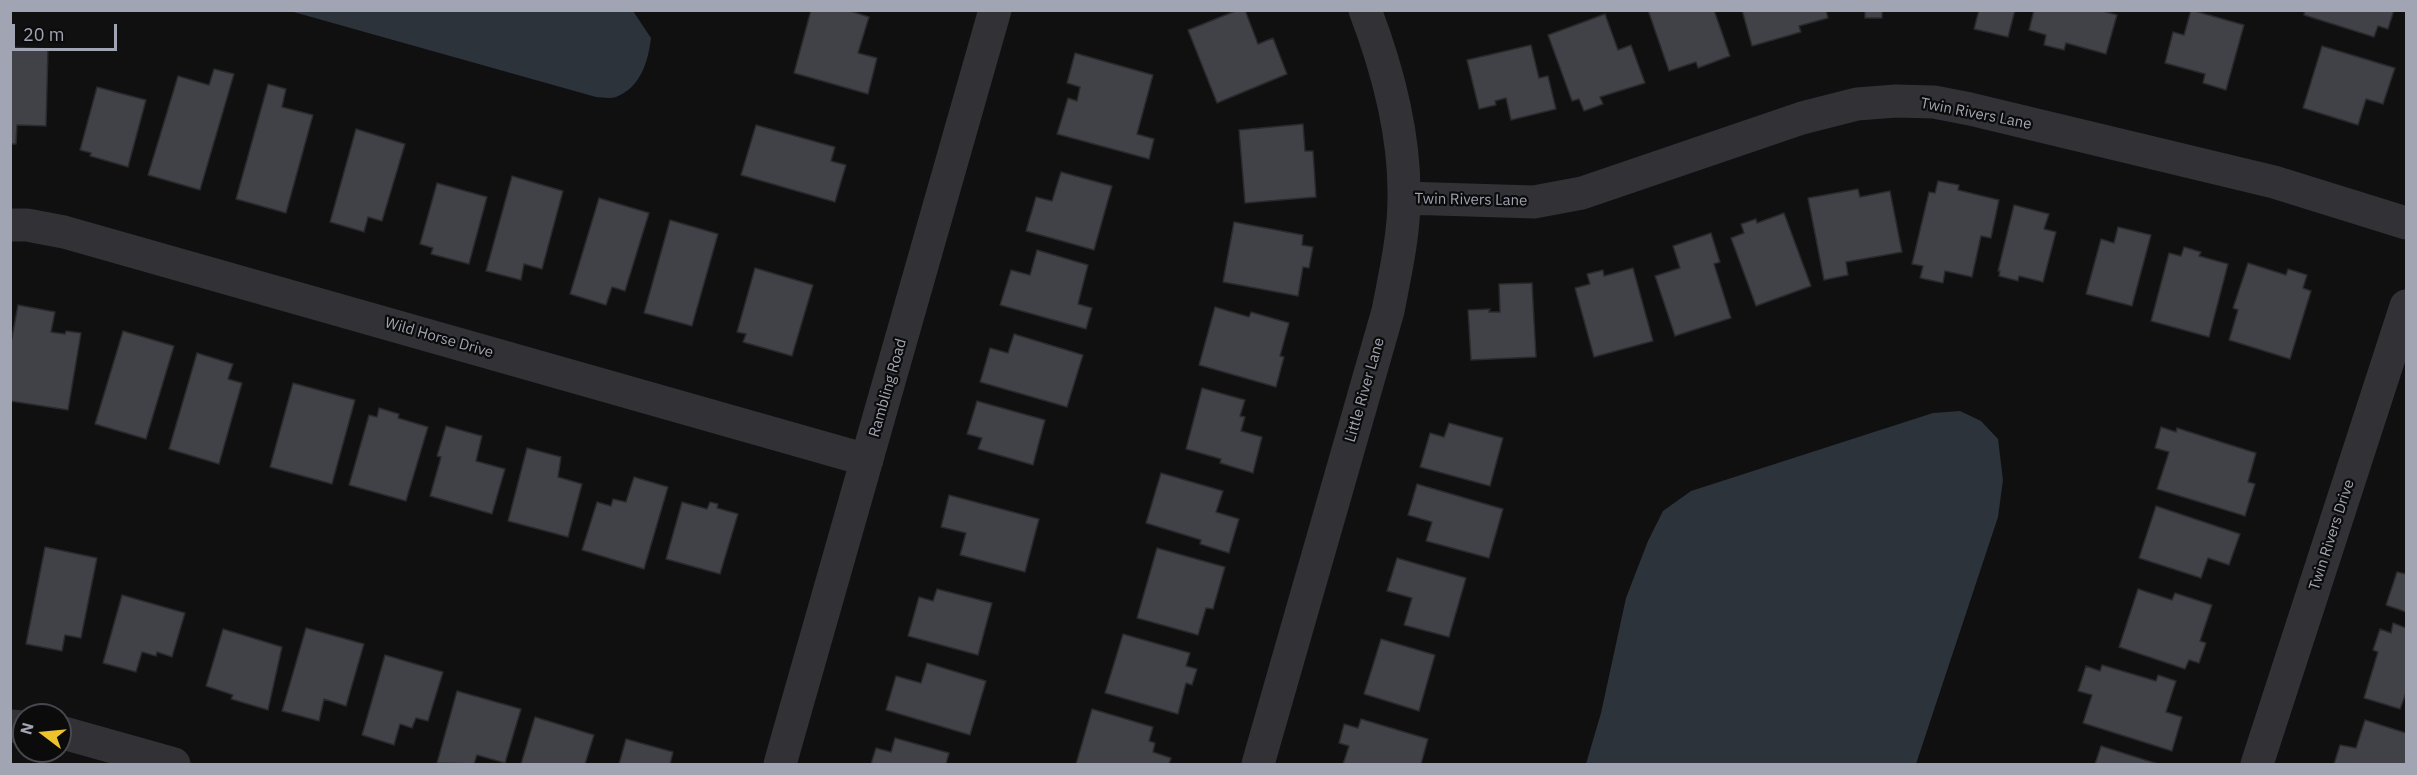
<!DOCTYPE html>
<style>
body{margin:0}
#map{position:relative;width:2417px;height:775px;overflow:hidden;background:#101011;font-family:"IBM Plex Sans",sans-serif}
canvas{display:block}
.frame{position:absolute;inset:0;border:12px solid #a1a4b2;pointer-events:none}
.north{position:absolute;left:12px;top:703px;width:60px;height:60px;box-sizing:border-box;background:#0b0b0c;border:2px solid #47484e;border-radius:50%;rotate:286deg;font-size:16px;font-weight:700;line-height:24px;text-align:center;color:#a1a4b2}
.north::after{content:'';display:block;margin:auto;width:21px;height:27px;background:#ecc22d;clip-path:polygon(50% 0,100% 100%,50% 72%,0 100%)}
.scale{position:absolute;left:12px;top:24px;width:105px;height:27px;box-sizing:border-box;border:3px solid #a1a4b2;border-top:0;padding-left:8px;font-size:18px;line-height:21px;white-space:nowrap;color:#a1a4b2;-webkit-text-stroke:4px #0b0b0c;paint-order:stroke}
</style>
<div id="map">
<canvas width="2417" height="775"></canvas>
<div class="frame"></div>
<div class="north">N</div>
<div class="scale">20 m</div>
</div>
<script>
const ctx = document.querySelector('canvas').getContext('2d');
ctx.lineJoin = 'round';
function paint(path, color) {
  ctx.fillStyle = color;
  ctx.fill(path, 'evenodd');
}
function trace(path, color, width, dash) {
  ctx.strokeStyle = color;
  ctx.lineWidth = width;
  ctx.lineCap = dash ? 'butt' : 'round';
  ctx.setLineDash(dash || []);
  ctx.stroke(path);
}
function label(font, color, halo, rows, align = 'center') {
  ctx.font = font + ' "IBM Plex Sans",sans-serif';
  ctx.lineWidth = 4.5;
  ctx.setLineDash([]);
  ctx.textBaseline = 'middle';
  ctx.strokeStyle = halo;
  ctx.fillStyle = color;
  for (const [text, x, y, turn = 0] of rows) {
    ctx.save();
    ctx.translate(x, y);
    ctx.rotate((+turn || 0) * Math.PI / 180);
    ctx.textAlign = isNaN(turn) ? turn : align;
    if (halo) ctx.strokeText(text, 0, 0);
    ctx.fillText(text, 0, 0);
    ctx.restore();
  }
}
paint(new Path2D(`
 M290,11H633L651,38C648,62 641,87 616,97C610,99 602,97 596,97Z
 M1960,411L1981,421L1998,439L2003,480L1998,517L1916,764H1586L1601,713L1626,598L1648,541L1663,511L1691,491L1933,413Z`), '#2c333b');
const building = new Path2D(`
 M811,10H847L869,17L858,53L877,58L868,94L794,73Z
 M1238,10H1245L1258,44L1273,38L1287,74L1217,103L1188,30Z
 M1648,10H1714L1730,56L1698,68L1696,62L1669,71Z
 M1742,10H1826L1828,18L1799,26L1801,32L1752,46Z
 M1865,10H1882V18H1865Z
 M1979,10H2015L2008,37L1974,29Z
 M2034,10H2099L2117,15L2106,54L2066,43L2064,50L2044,45L2046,35L2029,30Z
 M2191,10L2244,25L2226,90L2203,83L2205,74L2165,63L2173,32L2184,35Z
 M2305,10H2394L2388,29L2378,26L2374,37L2304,15Z
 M1605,14L1618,50L1631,45L1645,83L1600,97L1603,104L1584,111L1579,99L1572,101L1548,35Z
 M1531,45L1539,78L1548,76L1556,109L1511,120L1506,98L1495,101L1496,105L1479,109L1467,60Z
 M2322,46L2395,68L2383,104L2366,99L2358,125L2303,108Z
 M10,47L48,49L46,126L17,125L16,144H10Z
 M1075,53L1153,75L1137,134L1154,139L1149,159L1057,134L1068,98L1077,101L1080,87L1067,83Z
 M214,69L234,74L200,190L148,175L178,76L209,85Z
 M268,84L286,89L282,107L313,115L286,213L236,199Z
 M97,87L146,100L128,167L90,156L91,153L80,150Z
 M1303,124L1305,151H1313L1316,197L1245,203L1239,130Z
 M756,125L835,147L831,161L846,165L835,202L741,175Z
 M356,129L405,144L382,221L368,217L364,232L330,222Z
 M1061,172L1112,186L1094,250L1026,231L1036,197L1052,201Z
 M512,176L563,191L542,269L524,264L521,280L486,271Z
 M1938,181L1959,185L1958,190L1999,200L1991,238L1981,236L1972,277L1945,271L1943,283L1920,278L1923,266L1912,264L1929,192L1935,193Z
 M437,183L487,197L469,264L431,254L433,248L420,244Z
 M1858,189L1860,197L1890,191L1902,252L1846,262L1848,275L1824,280L1808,198Z
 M599,198L649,213L625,291L612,287L606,305L570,294Z
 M2014,205L2049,214L2044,229L2056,232L2043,282L2019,276L2018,281L1999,276L2000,271H1998Z
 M1784,213L1811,286L1756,306L1731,238L1744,233L1741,224L1756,219L1757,223Z
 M670,220L718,234L692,326L644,313Z
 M1234,222L1303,235L1302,245L1313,247L1309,268L1303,267L1298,296L1223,282Z
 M2118,227L2151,235L2132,306L2086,294L2101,239L2114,243Z
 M1711,233L1720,262L1714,264L1731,318L1675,336L1655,276L1680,268L1673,246Z
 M2184,247L2201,252L2199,256L2228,264L2209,337L2151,321L2169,253L2181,256Z
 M1037,250L1088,265L1078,304L1092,308L1086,329L1000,305L1011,270L1030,275Z
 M2248,263L2286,275L2288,269L2307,275L2303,288L2311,291L2290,359L2229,340L2238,310L2233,308Z
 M755,268L813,285L792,356L743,342L746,334L737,332Z
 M1633,268L1653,341L1594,357L1575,288L1590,284L1587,274L1603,270L1604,276Z
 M1532,283L1536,357L1471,360L1468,310L1490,309L1489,312H1500L1499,284Z
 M18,305L55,312L51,332L65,334L66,331L81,333L68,410L10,401V348Z
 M1215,307L1249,317L1251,312L1289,323L1280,356L1284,357L1276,387L1199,365Z
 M123,331L174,346L146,439L95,424Z
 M1014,334L1083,355L1067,407L980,382L990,348L1008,353Z
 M197,353L233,364L228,379L242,383L219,464L169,449Z
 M293,383L355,400L332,484L270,467Z
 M1202,388L1245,400L1240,416L1245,417L1241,431L1262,437L1253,473L1220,463L1221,459L1186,449Z
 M977,401L1045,420L1033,465L978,449L982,438L967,434Z
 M379,408L399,414L398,418L428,427L406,501L349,485L369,415L377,417Z
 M1449,423L1503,438L1490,486L1420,467L1430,433L1444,437Z
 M446,426L482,436L476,461L505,469L492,514L430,496L441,457L437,456Z
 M2161,427L2176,432L2177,428L2256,453L2248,482L2255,484L2245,516L2157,489L2169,452L2155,448Z
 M527,448L561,457L558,477L582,484L568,537L508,521Z
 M1161,473L1223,491L1216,512L1239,519L1229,553L1200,544L1201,540L1146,523Z
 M634,477L668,487L644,569L582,550L597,502L611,506L613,499L626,502Z
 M1417,484L1503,509L1489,558L1426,541L1432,522L1408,515Z
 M949,495L1039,519L1025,572L960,555L966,533L941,527Z
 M682,502L707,509L710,502L718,504L717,508L738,514L720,574L666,559Z
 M2156,506L2240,534L2229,565L2208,558L2201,578L2139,558Z
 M45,547L97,558L81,638L65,635L62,651L26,644Z
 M1157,548L1225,567L1213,609L1206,608L1198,635L1137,618Z
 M1397,558L1466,578L1449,637L1404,625L1412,598L1387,591Z
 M2397,572L2406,574V612L2386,605Z
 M937,589L992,603L978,655L908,636L919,597L933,601Z
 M2138,589L2172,600L2175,593L2212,605L2200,641L2206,643L2199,663L2189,660L2185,669L2119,647Z
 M122,595L185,613L172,657L157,652L156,656L142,652L136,672L103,663Z
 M2393,623L2406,628V693L2400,709L2364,698L2378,652L2373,650L2380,629L2391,633Z
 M306,628L364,644L346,706L324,699L319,721L282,711Z
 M223,629L282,647L268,710L231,699L233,695L206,686Z
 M1123,634L1190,653L1186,666L1197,669L1192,685L1186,683L1178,714L1105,693Z
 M1381,639L1435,655L1419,711L1364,694Z
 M385,655L443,672L428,721L416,718L412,728L400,724L394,745L362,735Z
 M927,663L986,681L970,735L886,710L896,676L921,683Z
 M2102,665L2156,681L2158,675L2176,681L2166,712L2182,717L2172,751L2083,723L2092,695L2078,691L2086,666L2100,671Z
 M457,691L521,709L505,763L477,755L474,764L437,763Z
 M1092,709L1153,727L1149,741L1155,743L1153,752L1171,758L1169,764H1076Z
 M535,717L594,735L585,764H521Z
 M1361,719L1428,739L1421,764H1343L1349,746L1339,743L1344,724L1358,728Z
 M2365,720L2406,733V764H2334L2340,745L2356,748Z
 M895,738L949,753L946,764H871L876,748L891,752Z
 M626,739L673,752L670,764H619Z
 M2101,746L2158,764H2095Z`);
paint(building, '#414247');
trace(building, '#2a2a2d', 1.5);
trace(new Path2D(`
 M1404,198L1534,202L1582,193L1802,118L1857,104L1896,101L1934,102L1970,109L2274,182L2406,223
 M10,225H27L64,232L867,460
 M10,726L24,727
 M60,732L174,764
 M780,764L995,10
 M1258,764L1388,311C1395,274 1404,236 1404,198C1405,134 1388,70 1365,10
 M2257,764L2406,306`), '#313136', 33);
label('15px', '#a1a4b2', '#0b0b0c', [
 ["Twin Rivers Lane",1976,114,11],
 ["Twin Rivers Lane",1471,200,1],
 ["Wild Horse Drive",439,338,16],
 ["Rambling Road",888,388,-74],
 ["Little River Lane",1365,390,-74],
 ["Twin Rivers Drive",2332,535,-72]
]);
</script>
